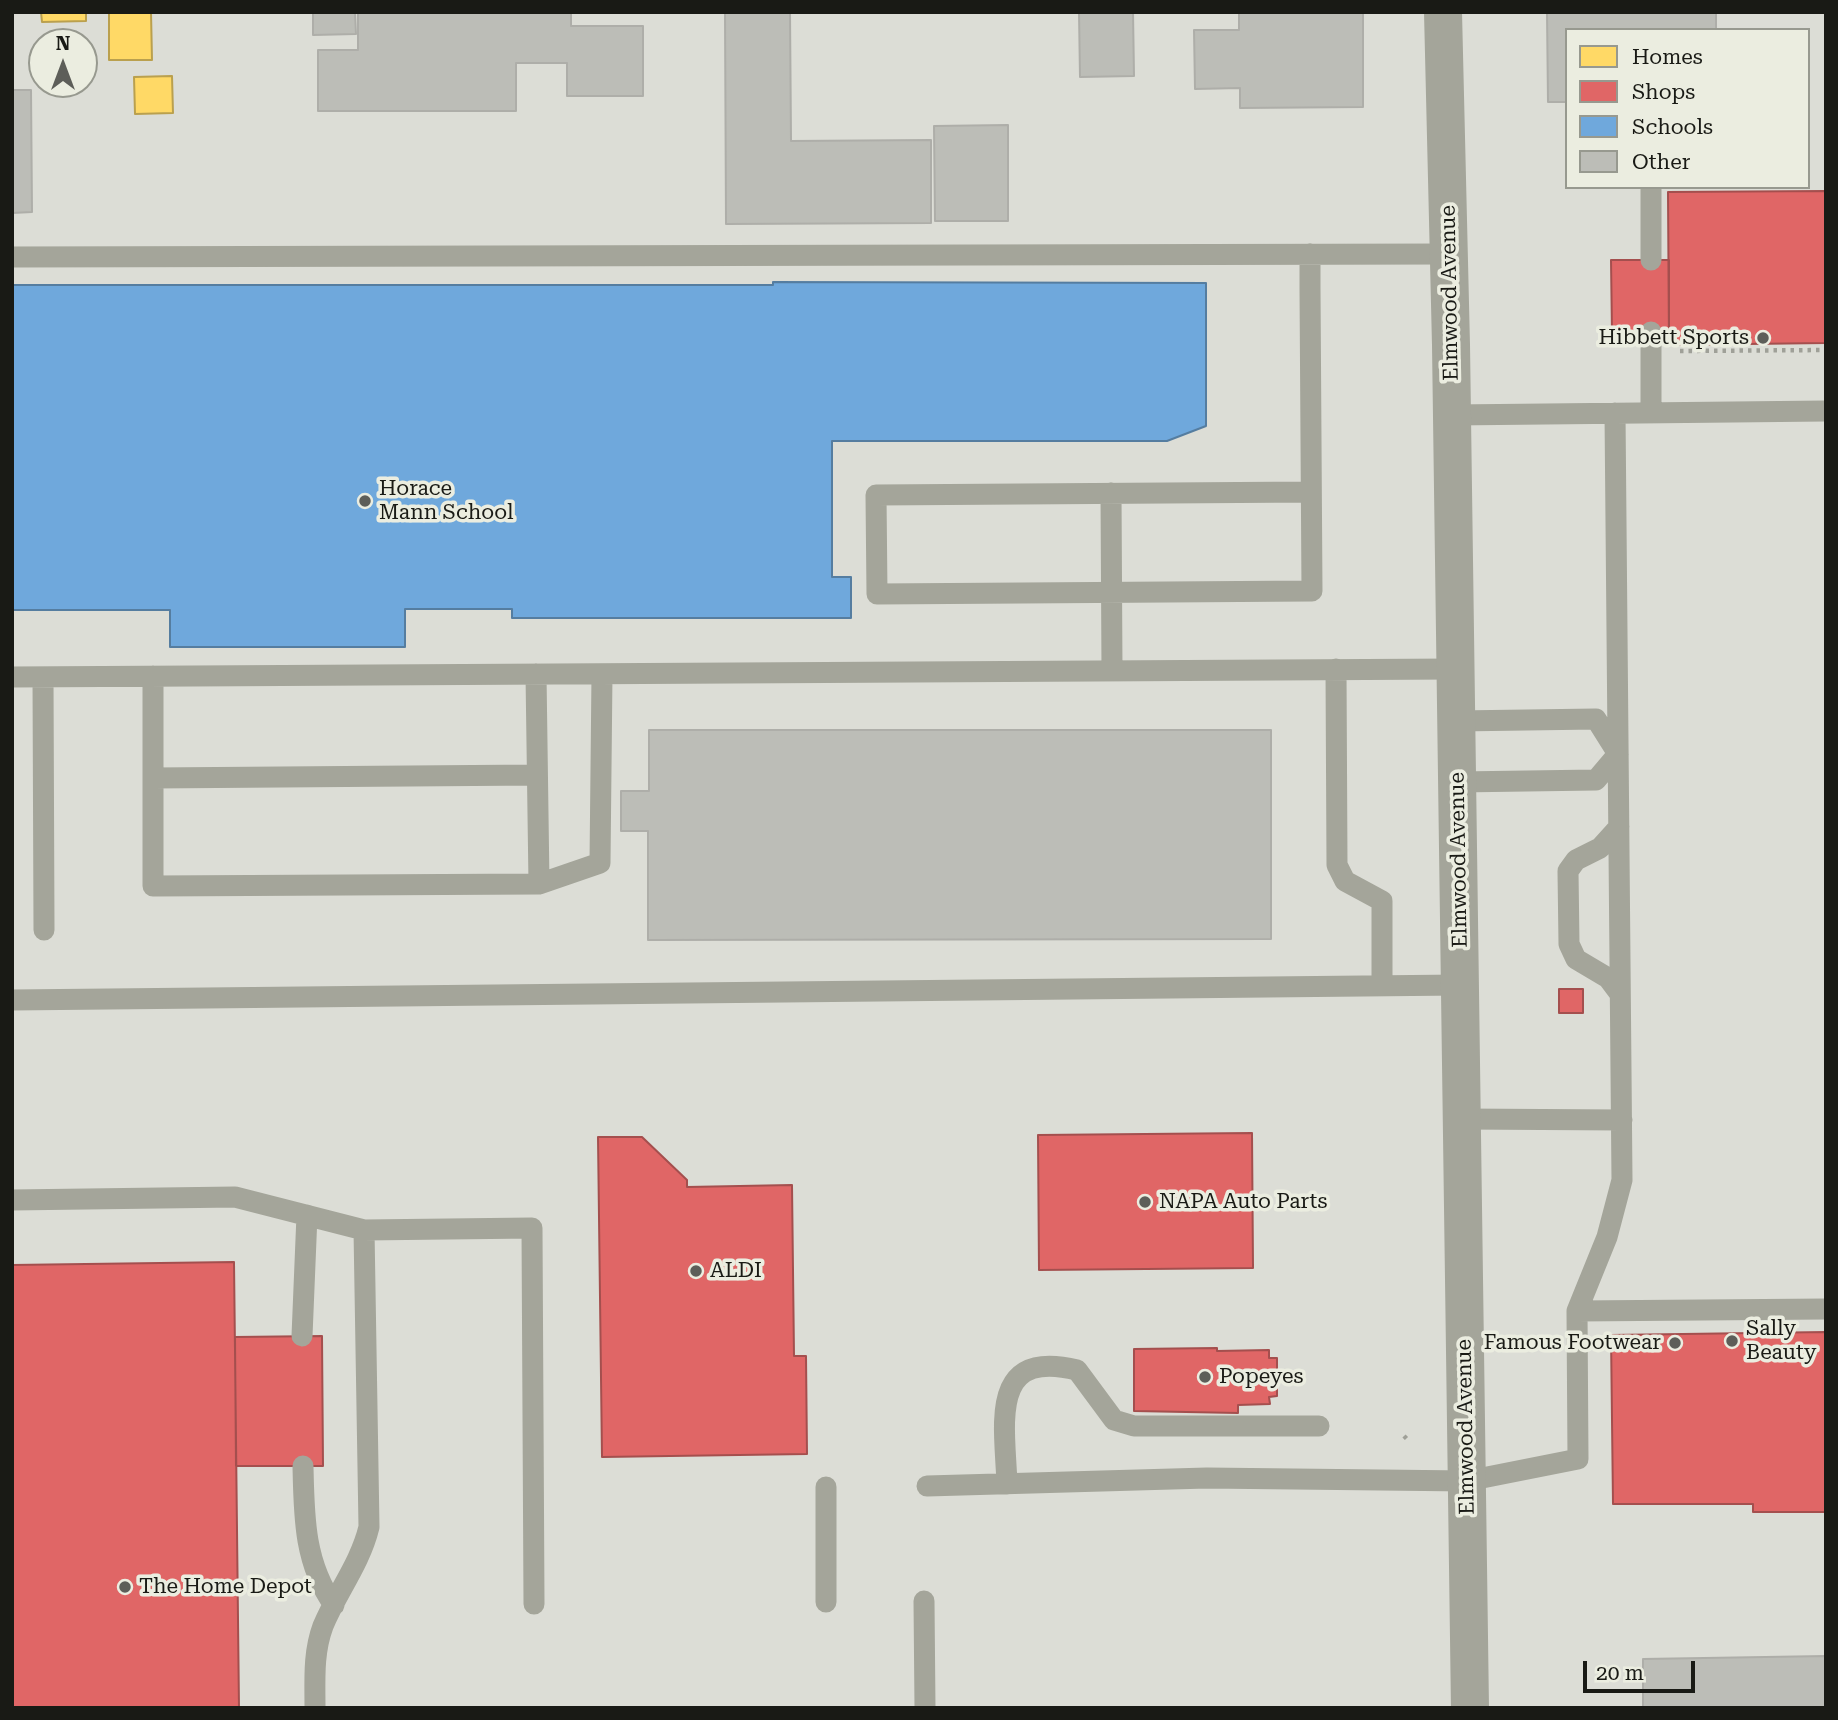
<!DOCTYPE html>
<style>
body{margin:0}
#map{position:relative;width:1838px;height:1720px;overflow:hidden;background:#dcddd6;font-family:"Roboto Serif",serif}
canvas{display:block}
.frame{position:absolute;inset:0;border:14px solid #191a15;pointer-events:none}
.legend{position:absolute;left:1565px;top:28px;width:245px;height:161px;box-sizing:border-box;background:#ebede0;border:2px solid #97998f;margin:0;padding:9px 12px;list-style:none;font-size:21px;color:#191a15}
.legend li{display:flex;align-items:center;gap:14px;height:35px}
.legend b{width:35px;border:2px solid #97998f}
.north{position:absolute;left:28px;top:28px;width:70px;height:70px;box-sizing:border-box;background:#ebede0;border:2px solid #97998f;border-radius:50%;rotate:0deg;font-size:19px;font-weight:700;line-height:28px;text-align:center;color:#191a15}
.north::after{content:'';display:block;margin:auto;width:24px;height:32px;background:#5d5e59;clip-path:polygon(50% 0,100% 100%,50% 72%,0 100%)}
.scale{position:absolute;left:1583px;top:1661px;width:112px;height:32px;box-sizing:border-box;border:4px solid #191a15;border-top:0;padding-left:9px;font-size:21px;line-height:24px;white-space:nowrap;color:#191a15;-webkit-text-stroke:5px #ebede0;paint-order:stroke}
</style>
<div id="map">
<canvas width="1838" height="1720"></canvas>
<div class="frame"></div>
<ul class="legend">
<li><b style="height:19px;background:#ffd966"></b>Homes</li>
<li><b style="height:19px;background:#e06666"></b>Shops</li>
<li><b style="height:19px;background:#6fa8dc"></b>Schools</li>
<li><b style="height:19px;background:#bcbdb7"></b>Other</li>
</ul>
<div class="north">N</div>
<div class="scale">20 m</div>
</div>
<script>
const ctx = document.querySelector('canvas').getContext('2d');
ctx.lineJoin = 'round';
function paint(path, color) {
  ctx.fillStyle = color;
  ctx.fill(path, 'evenodd');
}
function trace(path, color, width, dash) {
  ctx.strokeStyle = color;
  ctx.lineWidth = width;
  ctx.lineCap = dash ? 'butt' : 'round';
  ctx.setLineDash(dash || []);
  ctx.stroke(path);
}
function label(font, color, halo, rows, align = 'center') {
  ctx.font = font + ' "Roboto Serif",serif';
  ctx.lineWidth = 7;
  ctx.setLineDash([]);
  ctx.textBaseline = 'middle';
  ctx.strokeStyle = halo;
  ctx.fillStyle = color;
  for (const [text, x, y, turn = 0] of rows) {
    ctx.save();
    ctx.translate(x, y);
    ctx.rotate((+turn || 0) * Math.PI / 180);
    ctx.textAlign = isNaN(turn) ? turn : align;
    if (halo) ctx.strokeText(text, 0, 0);
    ctx.fillText(text, 0, 0);
    ctx.restore();
  }
}
const homes = new Path2D(`
 M41,12H86V21L42,22Z
 M109,12H151L152,60H109Z
 M172,76L173,113L135,114L134,77Z`);
paint(homes, '#ffd966');
trace(homes, '#baa04e', 2);
const shops = new Path2D(`
 M1826,191V343L1669,345L1668,192Z
 M1611,260H1669V332L1612,333Z
 M1559,989H1583V1013H1559Z
 M1252,1133L1253,1268L1039,1270L1038,1135Z
 M598,1137H642L687,1180V1187L792,1185L794,1356H806L807,1454L602,1457Z
 M234,1262L239,1708H12V1265Z
 M1826,1332V1512H1753V1504H1613L1611,1335Z
 M322,1336L323,1466H236L235,1337Z
 M1217,1348V1351L1269,1350V1358H1277V1396L1269,1397L1270,1404L1238,1405V1413L1134,1411V1349Z`);
paint(shops, '#e06666');
trace(shops, '#a44f4e', 2);
const schools = new Path2D(`
 M773,282L1206,283V426L1167,441H832V577H851V618H512V609H405V647H170V610H12V285H773Z`);
paint(schools, '#6fa8dc');
trace(schools, '#557da0', 2);
const building = new Path2D(`
 M313,12H355L356,34L313,35Z
 M358,12H571V26H643V96H567V63H516V111H318V50H358Z
 M725,12H790L791,141L931,140V223L726,224Z
 M1079,12H1133L1134,76L1080,77Z
 M1239,12H1363V107L1240,108V88L1195,89L1194,30H1239Z
 M1547,12H1716V30H1567V102H1548Z
 M12,90H31L32,212L12,213Z
 M1008,125V221H935L934,126Z
 M649,730H1271V939L648,940V831H621V791H649Z
 M1826,1656V1708H1643V1659Z`);
paint(building, '#bcbdb7');
trace(building, '#aeaea9', 2);
trace(new Path2D(`
 M1680,351L1826,350
 M1404,1436L1408,1440`), '#9fa098', 4.5, [3.5, 5]);
trace(new Path2D(`
 M1651,187V260
 M1310,254V288L1312,591L877,594L876,495L1311,492
 M12,257L1449,254
 M1651,332V413
 M1452,415L1826,411
 M1111,493L1112,671
 M1336,669L1337,865L1345,881L1382,901V986
 M536,674L539,884L153,886V778L537,775
 M153,676V778
 M12,677L1456,669
 M43,677L44,930
 M1457,721L1596,719L1618,754L1596,780L1458,782
 M1619,827L1600,848L1576,860L1568,871L1569,944L1576,959L1608,978L1620,994
 M539,884L600,863L602,674
 M12,1000L1460,985
 M1462,1119L1622,1120
 M12,1200L235,1197L364,1230L532,1228L534,1604
 M1577,1311L1826,1309
 M302,1336L307,1215
 M303,1466C304,1516 304,1563 334,1605
 M1007,1484C1005,1425 988,1348 1077,1370L1114,1420L1134,1426H1319
 M927,1486L1207,1478L1467,1481L1578,1459L1577,1311L1607,1237L1622,1180L1615,413
 M826,1487V1602
 M924,1601L925,1708
 M315,1708C315,1680 313,1653 323,1626C337,1592 360,1564 369,1527L364,1230`), '#a4a59a', 21);
trace(new Path2D(`
 M1443,12L1451,345L1470,1708`), '#a4a59a', 38);
for (const [x, y, r, color] of [
 [1763,338,7,"#5d5e59"],
 [365,501,7,"#5d5e59"],
 [1145,1202,7,"#5d5e59"],
 [696,1271,7,"#5d5e59"],
 [1732,1341,7,"#5d5e59"],
 [1675,1343,7,"#5d5e59"],
 [1205,1377,7,"#5d5e59"],
 [125,1587,7,"#5d5e59"]
]) {
  const dot = new Path2D();
  dot.arc(x, y, r, 0, 2 * Math.PI);
  ctx.fillStyle = color;
  ctx.fill(dot);
  trace(dot, '#ebede0', 2.5);
}
label('21px', '#191a15', '#ebede0', [
 ["Elmwood Avenue",1450,293,-91],
 ["Elmwood Avenue",1459,860,-91],
 ["Elmwood Avenue",1466,1427,-91]
]);
label('21px', '#191a15', '#ebede0', [
 ["Hibbett Sports",1749,338,"right"],
 ["Horace",379,489],
 ["Mann School",379,513],
 ["NAPA Auto Parts",1159,1202],
 ["ALDI",710,1271],
 ["Sally",1746,1329],
 ["Beauty",1746,1353],
 ["Famous Footwear",1661,1343,"right"],
 ["Popeyes",1219,1377],
 ["The Home Depot",139,1587]
], 'left');
</script>
